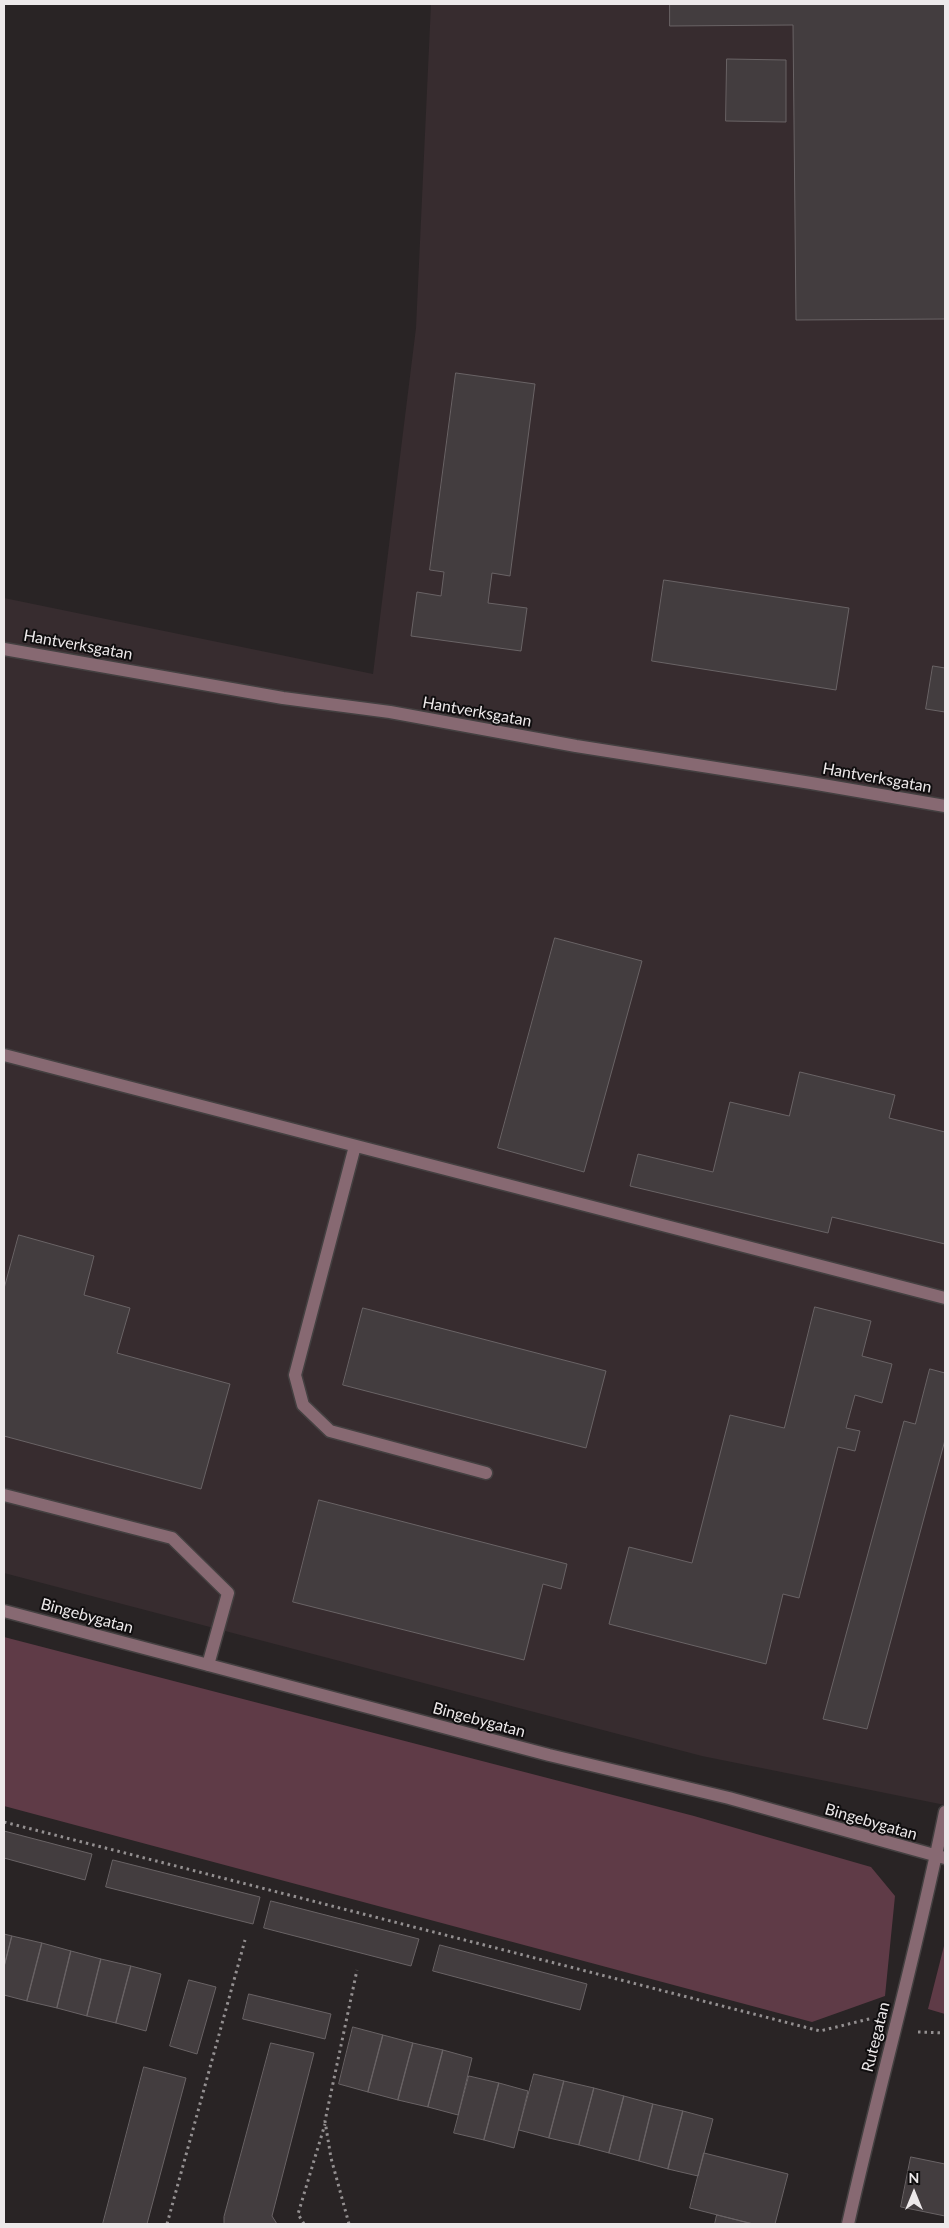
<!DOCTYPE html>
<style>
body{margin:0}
#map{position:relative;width:949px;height:2228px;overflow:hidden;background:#292425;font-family:Lato,sans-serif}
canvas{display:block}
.frame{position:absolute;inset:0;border:5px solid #ede9ea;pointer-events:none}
.north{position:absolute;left:889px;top:2168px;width:50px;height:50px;-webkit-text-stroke:4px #100e0f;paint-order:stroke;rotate:0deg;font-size:14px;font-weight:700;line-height:20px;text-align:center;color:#ede9ea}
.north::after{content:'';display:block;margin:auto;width:18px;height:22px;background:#ede9ea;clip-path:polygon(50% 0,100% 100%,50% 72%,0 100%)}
</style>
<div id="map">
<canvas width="949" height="2228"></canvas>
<div class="frame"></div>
<div class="north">N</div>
</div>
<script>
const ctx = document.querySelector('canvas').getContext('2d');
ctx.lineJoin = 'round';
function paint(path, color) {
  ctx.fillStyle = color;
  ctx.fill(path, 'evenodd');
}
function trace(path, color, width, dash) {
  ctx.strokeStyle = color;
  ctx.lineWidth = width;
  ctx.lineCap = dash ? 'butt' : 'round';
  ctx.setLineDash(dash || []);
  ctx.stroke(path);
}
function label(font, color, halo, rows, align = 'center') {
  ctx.font = font + ' Lato,sans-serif';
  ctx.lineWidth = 4;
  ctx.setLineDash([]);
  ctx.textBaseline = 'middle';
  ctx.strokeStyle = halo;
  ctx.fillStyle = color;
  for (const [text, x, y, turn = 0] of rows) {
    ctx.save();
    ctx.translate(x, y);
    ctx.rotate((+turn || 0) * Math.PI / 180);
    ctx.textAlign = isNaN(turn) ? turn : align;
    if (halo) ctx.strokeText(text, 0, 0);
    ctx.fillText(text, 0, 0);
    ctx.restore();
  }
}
paint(new Path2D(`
 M431,4H945V1805L702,1756L4,1573V598L373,674L416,328Z`), '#372c2f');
paint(new Path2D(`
 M4,1637L694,1816L871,1867L895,1896L885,1996L812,2022L4,1806Z
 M945,1942V2014L928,2009Z`), '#5f3b47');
const building = new Path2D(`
 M670,4H945V319L796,320L793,25L670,26Z
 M727,59L786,60V122L726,121Z
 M456,373L535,384L510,576L492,573L488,603L527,608L521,651L411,636L417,592L441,596L444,572L430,570Z
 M664,580L849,608L836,690L652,661Z
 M933,666L945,668V712L926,709Z
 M555,938L642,961L584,1172L498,1148Z
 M800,1072L895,1095L889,1118L945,1132V1244L832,1217L828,1233L630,1186L638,1154L713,1172L730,1102L789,1116Z
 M19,1235L94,1256L84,1295L130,1308L117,1353L230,1384L201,1489L4,1436V1289Z
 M815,1307L871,1321L862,1356L892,1364L882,1403L855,1395L846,1428L860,1431L855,1451L838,1447L799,1598L783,1594L766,1664L609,1624L629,1547L692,1563L730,1415L784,1428Z
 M363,1308L606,1371L586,1448L343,1385Z
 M930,1369L945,1373V1440L867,1729L823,1719L904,1421L915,1424Z
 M319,1500L567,1564L561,1589L543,1584L524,1660L293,1602Z
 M4,1831L92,1854L85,1880L4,1858Z
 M113,1860L260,1897L253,1924L106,1887Z
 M271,1901L419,1939L411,1966L264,1928Z
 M4,1934L12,1936L4,1967Z
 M12,1936L42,1943L27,2001L4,1995V1967Z
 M42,1943L71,1951L57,2008L27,2001Z
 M440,1945L587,1984L580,2010L433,1971Z
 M71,1951L101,1959L87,2016L57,2008Z
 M101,1959L131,1966L116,2023L87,2016Z
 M131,1966L161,1974L146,2031L116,2023Z
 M189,1980L216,1987L197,2054L170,2046Z
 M249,1994L331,2014L325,2039L243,2019Z
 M353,2027L383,2035L368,2092L339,2084Z
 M383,2035L413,2043L398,2100L368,2092Z
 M271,2043L314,2053L272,2216L277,2224H224V2217Z
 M413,2043L443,2050L428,2107L398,2100Z
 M443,2050L472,2058L458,2115L428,2107Z
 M144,2067L186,2078L147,2224H103Z
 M534,2074L564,2081L549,2138L519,2130Z
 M469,2076L499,2083L484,2140L454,2133Z
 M564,2081L594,2088L579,2145L549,2138Z
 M499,2083L528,2091L514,2148L484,2140Z
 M594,2088L624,2096L609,2153L579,2145Z
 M624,2096L653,2104L639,2161L609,2153Z
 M653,2104L683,2111L668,2169L639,2161Z
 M683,2111L713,2119L698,2176L668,2169Z
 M704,2153L788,2174L775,2224H753L690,2208Z
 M911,2157L945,2164V2216L901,2207Z
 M717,2215L753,2224H715Z`);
paint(building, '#433d3f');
trace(building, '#696365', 1);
const minor = new Path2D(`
 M4,649L283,698L390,712L576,746L811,783L945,806
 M4,1055L945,1298
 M355,1146L295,1375L303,1405L330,1431L486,1473
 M4,1495L172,1538L228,1593L208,1665
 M4,1611L549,1755L729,1798L945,1858
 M848,2224C879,2086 917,1951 945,1812`);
trace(minor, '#444041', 15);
trace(new Path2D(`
 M4,1822L820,2031L873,2018
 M918,2032L945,2033
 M167,2224L245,1940
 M304,2224L298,2214L325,2124
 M349,2224L331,2158L325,2121L357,1970`), '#949091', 3, [2.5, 4]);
trace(minor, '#876972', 12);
label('16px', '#ede9ea', '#100e0f', [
 ["Hantverksgatan",78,645,10],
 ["Hantverksgatan",477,712,10],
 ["Hantverksgatan",877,778,10],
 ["Bingebygatan",87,1616,15],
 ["Bingebygatan",479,1720,15],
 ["Bingebygatan",871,1822,16],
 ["Rutegatan",876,2037,-76]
]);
</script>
